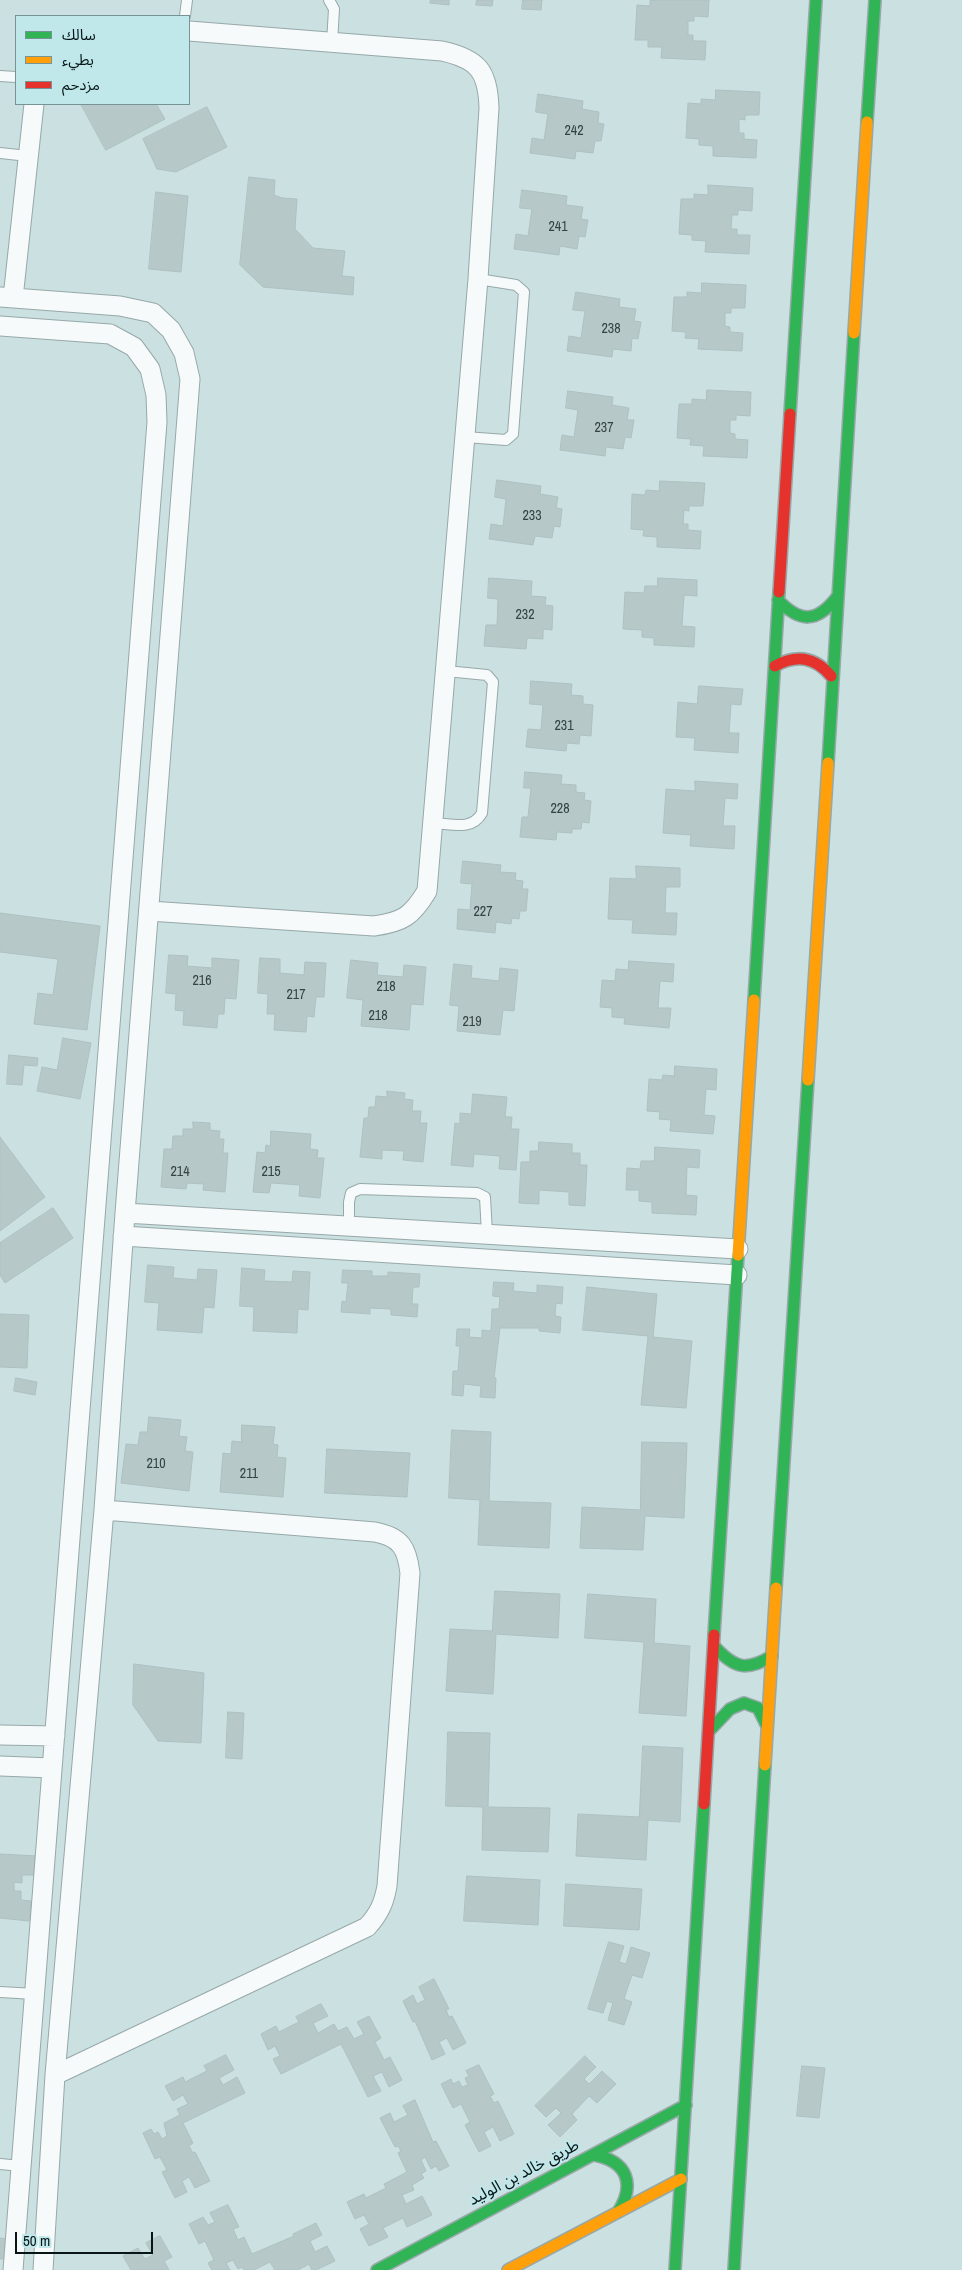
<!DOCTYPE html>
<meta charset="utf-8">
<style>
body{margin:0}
#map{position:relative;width:962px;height:2270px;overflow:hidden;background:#cae0e1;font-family:"Archivo Narrow","Noto Sans Arabic",sans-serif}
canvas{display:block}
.legend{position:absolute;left:15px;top:15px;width:175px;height:90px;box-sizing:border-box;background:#c0e8eb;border:1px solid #769496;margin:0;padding:6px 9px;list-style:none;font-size:15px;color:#071516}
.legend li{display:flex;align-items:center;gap:10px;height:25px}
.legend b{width:25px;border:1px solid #769496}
.scale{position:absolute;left:15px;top:2232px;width:138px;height:22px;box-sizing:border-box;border:2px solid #071516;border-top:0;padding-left:6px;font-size:15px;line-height:18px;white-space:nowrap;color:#071516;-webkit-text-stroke:4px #c0e8eb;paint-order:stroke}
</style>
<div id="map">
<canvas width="962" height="2270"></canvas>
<ul class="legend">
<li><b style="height:6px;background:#30b455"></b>سالك</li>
<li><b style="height:6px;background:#ff9f0a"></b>بطيء</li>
<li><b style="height:6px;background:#e5322d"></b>مزدحم</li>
</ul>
<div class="scale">50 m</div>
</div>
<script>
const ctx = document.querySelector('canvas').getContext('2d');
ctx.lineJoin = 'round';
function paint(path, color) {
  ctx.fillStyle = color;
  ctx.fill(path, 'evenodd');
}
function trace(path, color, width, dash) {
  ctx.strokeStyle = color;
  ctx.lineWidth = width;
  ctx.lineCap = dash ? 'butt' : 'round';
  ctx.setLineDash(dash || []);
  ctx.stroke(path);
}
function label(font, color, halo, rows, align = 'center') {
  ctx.font = font + ' "Archivo Narrow","Noto Sans Arabic",sans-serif';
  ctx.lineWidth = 4;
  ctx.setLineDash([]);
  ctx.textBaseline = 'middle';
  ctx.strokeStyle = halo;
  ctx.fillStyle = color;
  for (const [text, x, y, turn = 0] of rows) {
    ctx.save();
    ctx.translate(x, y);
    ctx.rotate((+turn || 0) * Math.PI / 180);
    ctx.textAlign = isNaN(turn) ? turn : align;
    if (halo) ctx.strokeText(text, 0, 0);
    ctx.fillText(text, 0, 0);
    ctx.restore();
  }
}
const building = new Path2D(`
 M431,0H449V5L430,3Z
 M477,0H493L492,6L476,5Z
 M523,0H542L541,10L522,9Z
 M664,0H709L708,17L694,16V21H688V35H693V41H706L705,60L661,58L662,47H648V40H635L637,5L650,6V1Z
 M716,90L760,92L759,115H745V120L739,119V133H744V139L757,140L756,158L713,156V146L699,145V139L686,138L688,103L701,104V99L715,100Z
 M538,94L583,101L582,109L599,112L598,123L604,124L601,141H595L593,153L576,151L575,159L530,153L532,138L544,140L548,114L536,112Z
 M81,104H156L165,119L106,150Z
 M207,107L227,147L176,172L157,169L143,139Z
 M249,177L275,180L274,195L282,198L297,199L295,229L313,248L345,251L342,276L354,277L353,295L263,287L240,265Z
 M708,185L753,188L752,211L738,210V215H732L731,229H737V235H750L749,254L705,252L706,241L692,240V235L679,234L681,199H694V194L708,195Z
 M522,190L567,196L566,205L583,207L581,219L588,220L585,237L579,236L577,249L560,246L559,255L514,249L516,234L528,236L532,209L520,208Z
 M156,192L188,196L181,272L149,269Z
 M702,283L746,285L745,308H731V313H725V326L730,327V332L743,333L742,351L698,349L699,339L685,338L686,332L672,331L674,297H687V292L701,293Z
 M576,292L620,299L619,307L636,309L634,321L641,322L638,339L632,338L631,351L613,349L612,357L567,351L569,336L581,338L585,311L573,310Z
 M707,390L751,392L750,416L736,415V420H730V433L735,434V439L748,440L747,458L703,456L704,446L690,445L691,439L677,438L679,404H692V399L706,400Z
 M568,391L613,397L612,405L629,408L627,420H634L631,438L625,437L623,449L606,447L605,456L560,450L562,435L574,437L578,410L566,408Z
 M497,480L541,486L540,494L558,497L556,508L562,509L560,527L554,526L552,538L535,536L533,545L489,539L491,524L503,526L506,499L495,497Z
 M660,481L705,483L703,506H689V511L684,510L683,524H688V530L701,531L700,549L657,547V537L643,536L644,530L631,529L632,494L645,495L646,490L659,491Z
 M489,578L532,581L531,596L546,597L545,605L553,606L552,630L543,629V639L527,638L526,649L484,646L486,625H497L498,599L488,598Z
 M658,578L697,580V596L684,595L682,626L695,627L694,647L654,645V638L642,637V630L623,629L625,592L644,593L645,586H657Z
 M531,681L572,684L571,695L583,696V704L593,705L591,736L580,735L579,744L567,743L566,751L526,747L528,729L541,730L543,705L530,704Z
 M699,686L743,689L741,705L731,704L729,733H739L738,753L694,750L695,738L676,737L678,702L697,704Z
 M525,772L562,775L561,784L576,785V792L585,793L584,800L591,801L589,823L582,822L581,829H572V833L557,832L556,840L520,837L522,817H528L531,788H524Z
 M695,781L738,784L737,799L725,798L723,826H735L734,849L690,846L691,835L663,833L666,789L695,791Z
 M463,861L501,865L500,872L516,873L515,880L523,881L522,889H528L526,911H520L519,919L512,918L511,924L496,922L495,933L457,929L458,909L470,910L472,884L461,883Z
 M636,866L680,868V887H666L665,913H677L676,935L632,933L633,920L608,919L610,878L636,879Z
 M0,913L100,926L87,1030L34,1024L38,993L53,995L58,959L0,952Z
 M169,955L188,956L187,966L212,968V958L239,960L236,999L225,998L224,1014H218L217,1028L183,1025L184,1011L175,1010L176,994L166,993Z
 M260,958L280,959V973L304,975L305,962L326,963L324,997H316L314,1017L307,1016L306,1032L274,1030L275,1014H267L268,994L258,993Z
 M351,960L378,963L377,975L403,977L404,965L426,967L423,1005L411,1004L409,1030L361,1026L363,1000L347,998Z
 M629,961L674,964L673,982L660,981L658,1008H671L669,1028L624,1024L625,1018L612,1017V1008L600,1007L602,980L615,981L616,969L628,970Z
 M454,964L472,966L471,978L499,981L500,968L518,970L514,1011L503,1010L500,1035L457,1031L459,1006L450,1005Z
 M63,1038L91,1043L80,1099L37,1091L42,1067L57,1070Z
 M9,1055L38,1058L37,1066L24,1065L22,1085L7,1084Z
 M675,1066L717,1069L716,1090L706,1089L704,1115L715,1116L713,1134L670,1131L671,1120L659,1119L660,1112L647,1111L649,1079L662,1080L663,1075L674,1076Z
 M387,1091L405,1093L404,1099L413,1100L412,1111H421L420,1123H427L423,1162L403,1160L404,1151L382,1150V1159L360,1157L364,1118H368L369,1107H375L376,1096L387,1097Z
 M473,1094L507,1097L505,1117H512L511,1129H519L516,1170L499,1169L500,1156L474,1154L473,1167L451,1165L455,1123L460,1124V1113L471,1114Z
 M193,1122L210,1123V1130L220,1131L219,1139H224L223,1153H228L225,1192L203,1190L204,1184L187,1183L186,1189L161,1187L164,1149H172L173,1136H183V1129H193Z
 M271,1131L311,1134L310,1149L318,1150L317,1158H324L320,1198L299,1196L300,1185L271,1183L269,1193L253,1192L257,1152L265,1153L266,1145L270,1146Z
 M0,1137L45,1197L0,1231Z
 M539,1142L572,1144V1153H580V1165H587L585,1206L569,1205V1192L539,1190V1204L519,1203L521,1162H530V1151H538Z
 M655,1147L700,1150L699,1168L687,1167L686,1195L697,1196L696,1215L652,1213V1202L639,1201V1190H626L627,1168L640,1169L641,1161H654Z
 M53,1208L73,1238L5,1283L0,1275V1243Z
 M148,1265L174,1267L173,1278L197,1280L198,1269L217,1270L214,1308L204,1307L202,1333L157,1330L159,1303L145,1302Z
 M242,1268L265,1270L264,1281L292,1282L293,1271L310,1272L308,1310L298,1309L297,1333L253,1331L254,1307L240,1306Z
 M343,1270L372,1271V1276H388V1272L420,1274L419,1287H413L412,1304H418L417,1317L391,1315V1309L370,1308V1314L341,1312L342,1301L346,1302L348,1283H342Z
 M494,1282L514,1283L513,1291L537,1293V1285L563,1287L562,1304L556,1303L555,1316L561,1317L560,1333L539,1331V1328H500L494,1378H496L495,1398L480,1397L481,1386L464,1384L463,1396L452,1395L453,1371H458L460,1346H456L457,1329H470L469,1337L482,1338V1330L491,1331L492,1309H499L500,1297L493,1296Z
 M587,1287L657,1294L653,1337L692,1341L686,1408L641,1405L648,1336L583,1330Z
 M0,1314L29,1315L27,1368L0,1367Z
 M16,1378L37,1382L35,1395L14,1391Z
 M149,1417L181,1420L179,1436L187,1437L185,1451L193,1452L189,1491L121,1483L126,1444L138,1445L140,1432H147Z
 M242,1425L275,1427L273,1444L278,1445L277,1457L286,1458L283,1497L220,1492L223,1453L231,1454L232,1441L241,1442Z
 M452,1430L491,1432L489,1501L551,1503L549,1548L478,1545L480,1500L449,1498Z
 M642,1442L687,1443L684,1518L645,1516L643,1550L580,1548L582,1507L640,1510Z
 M327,1449L410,1453L407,1497L325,1493Z
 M495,1591L560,1594L558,1638L496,1634L493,1694L446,1691L450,1629L492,1631Z
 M588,1594L656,1599L654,1643L690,1646L686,1716L639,1713L644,1642L585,1638Z
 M134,1664L204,1673L201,1743L158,1741L133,1705Z
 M228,1712L244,1713L242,1759L226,1758Z
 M448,1732L490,1733L488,1807L550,1808L548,1852L482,1850L483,1807L446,1806Z
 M643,1746L683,1748L680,1822L648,1820L646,1860L576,1856L578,1814L639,1817Z
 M0,1854L37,1856L36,1875H22V1883L14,1882V1891H21V1900L31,1901L29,1921L0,1918Z
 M467,1876L540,1880L538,1925L464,1921Z
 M566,1884L642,1889L639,1930L564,1926Z
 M609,1942L624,1946L619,1962L626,1964L631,1947L650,1953L642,1978L632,1975L624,1999L632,2002L624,2025L608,2020L613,2003L607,2001L603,2013L588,2009Z
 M434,1979L449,2009L446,2010L449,2017L452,2016L466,2043L453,2050L447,2038L439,2042L445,2054L432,2060L415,2021L413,2022L403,2001L413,1995L417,2004L425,2000L419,1987Z
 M321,2004L328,2016L313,2023L318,2033L334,2024L338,2031L347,2027L354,2039L364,2034L357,2022L369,2016L381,2038L375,2042L384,2060L390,2057L402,2080L389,2087L382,2072L373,2076L381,2091L368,2097L341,2044L281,2074L273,2059L280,2056L275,2046L268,2050L261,2034L276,2026L279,2032L299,2022L296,2017Z
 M226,2055L234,2070L219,2078L223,2085L237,2077L245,2093L183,2123L193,2143L189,2146L193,2153L195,2152L210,2181L195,2188L189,2177L182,2181L187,2192L175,2198L162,2172L167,2170L160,2157L155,2159L143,2133L151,2129L154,2134L158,2132L162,2139L167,2136L164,2123L180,2115L177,2109L188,2104L183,2095L173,2101L165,2086L183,2077L185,2082L207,2071L204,2066Z
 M585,2056L596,2067L584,2079L589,2084L602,2071L616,2084L597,2103L589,2096L572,2114L577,2120L560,2137L548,2125L561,2113L556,2108L546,2117L535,2106Z
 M479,2065L494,2094L490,2096L494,2103L498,2101L514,2134L500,2141L493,2127L484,2132L491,2146L479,2152L465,2125L470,2122L461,2104L453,2108L441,2084L451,2079L453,2084L459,2081L462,2087L468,2085L465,2078L469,2076L466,2071Z
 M802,2066L825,2068L819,2118L797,2116Z
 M415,2100L433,2142L436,2141L449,2166L439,2171L436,2166L431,2169L425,2157L421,2160L426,2171L421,2174L424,2178L412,2185L414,2190L402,2195L406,2204L422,2196L432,2215L407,2227L403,2218L383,2228L388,2237L369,2246L360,2229L369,2224L364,2215L355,2219L347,2202L364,2194L366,2198L386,2188L384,2184L407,2172L398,2153L401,2151L398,2146L395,2147L380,2118L390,2113L394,2122L408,2115L403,2106Z
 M228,2205L239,2227L233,2229L238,2240L244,2237L252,2254L294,2236L293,2234L316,2223L322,2235L310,2241L315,2252L327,2246L335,2261L316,2270H312L309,2264L298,2270H275L270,2262L254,2270H244L242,2267L238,2269L233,2260L226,2263L230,2270H212L208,2263L214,2260L205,2241L199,2244L189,2224L203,2217L208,2225L215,2222L210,2213Z
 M160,2236L172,2257L164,2261L169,2270H131L123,2256L138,2248L145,2259L153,2255L146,2243Z
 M0,2238L6,2239L5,2259H0Z`);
paint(building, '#b7c8c9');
trace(building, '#aec0c1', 1);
const lane = new Path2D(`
 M329,0L334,9L332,43
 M185,16L187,0
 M0,76L16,77
 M0,153L28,156
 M465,437L506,440L513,434L524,292L516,285L478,279
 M434,823C452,824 472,831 482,813L493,682L487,675L446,671
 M349,1226V1202L351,1193L360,1189L477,1193L485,1197L487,1234
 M0,1992L35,1994
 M0,2164L21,2166`);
const street = new Path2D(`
 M0,297L120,306L153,313L171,330L184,353L190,379L125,1213L104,1510L55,2075L43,2270
 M13,298L34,104
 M0,326L110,334L134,347L150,369L156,395L157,422L13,2270
 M149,911L374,926C403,922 412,916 427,891L478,279L489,108C488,71 478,59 442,51L189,31
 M125,1213L738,1249
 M123,1236L737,1275
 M0,1735L55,1736
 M0,1766L52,1768
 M55,2075L367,1927C379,1914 384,1903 387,1886L410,1573C407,1548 401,1537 375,1532L104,1510`);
const fast = new Path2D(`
 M867,122L875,0
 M790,414L816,0
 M778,600C800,623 817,623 837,597
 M828,763L854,333
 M754,1000L779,592
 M776,1588L808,1080
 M714,1635L738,1255
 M714,1646C734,1668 746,1672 772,1656
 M709,1731L730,1709L744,1703L758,1708L767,1726
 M594,2155C627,2161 636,2184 618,2212
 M377,2270L686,2105
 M675,2270L704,1804
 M734,2270L765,1765`);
const slow = new Path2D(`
 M854,333L867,122
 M808,1080L828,763
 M738,1255L754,1000
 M765,1765L776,1588
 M508,2270L681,2179`);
const jam = new Path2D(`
 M779,592L790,414
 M775,666C797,654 815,657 831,676
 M704,1804L714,1635`);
trace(lane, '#97a8a9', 12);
trace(street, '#97a8a9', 21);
trace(fast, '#97a8a9', 14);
trace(slow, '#97a8a9', 14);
trace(jam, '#97a8a9', 14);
trace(lane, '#f7fafa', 10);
trace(street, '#f7fafa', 19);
trace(fast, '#30b455', 11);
trace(slow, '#ff9f0a', 11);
trace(jam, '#e5322d', 11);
label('14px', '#344344', null, [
 ["242",574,131],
 ["241",558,227],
 ["238",611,329],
 ["237",604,428],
 ["233",532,516],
 ["232",525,615],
 ["231",564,726],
 ["228",560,809],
 ["227",483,912],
 ["216",202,981],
 ["218",386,987],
 ["217",296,995],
 ["218",378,1016],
 ["219",472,1022],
 ["214",180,1172],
 ["215",271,1172],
 ["210",156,1464],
 ["211",249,1474]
]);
label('16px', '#071516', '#c0e8eb', [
 ["طريق خالد بن الوليد",524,2173,-28]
]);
</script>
